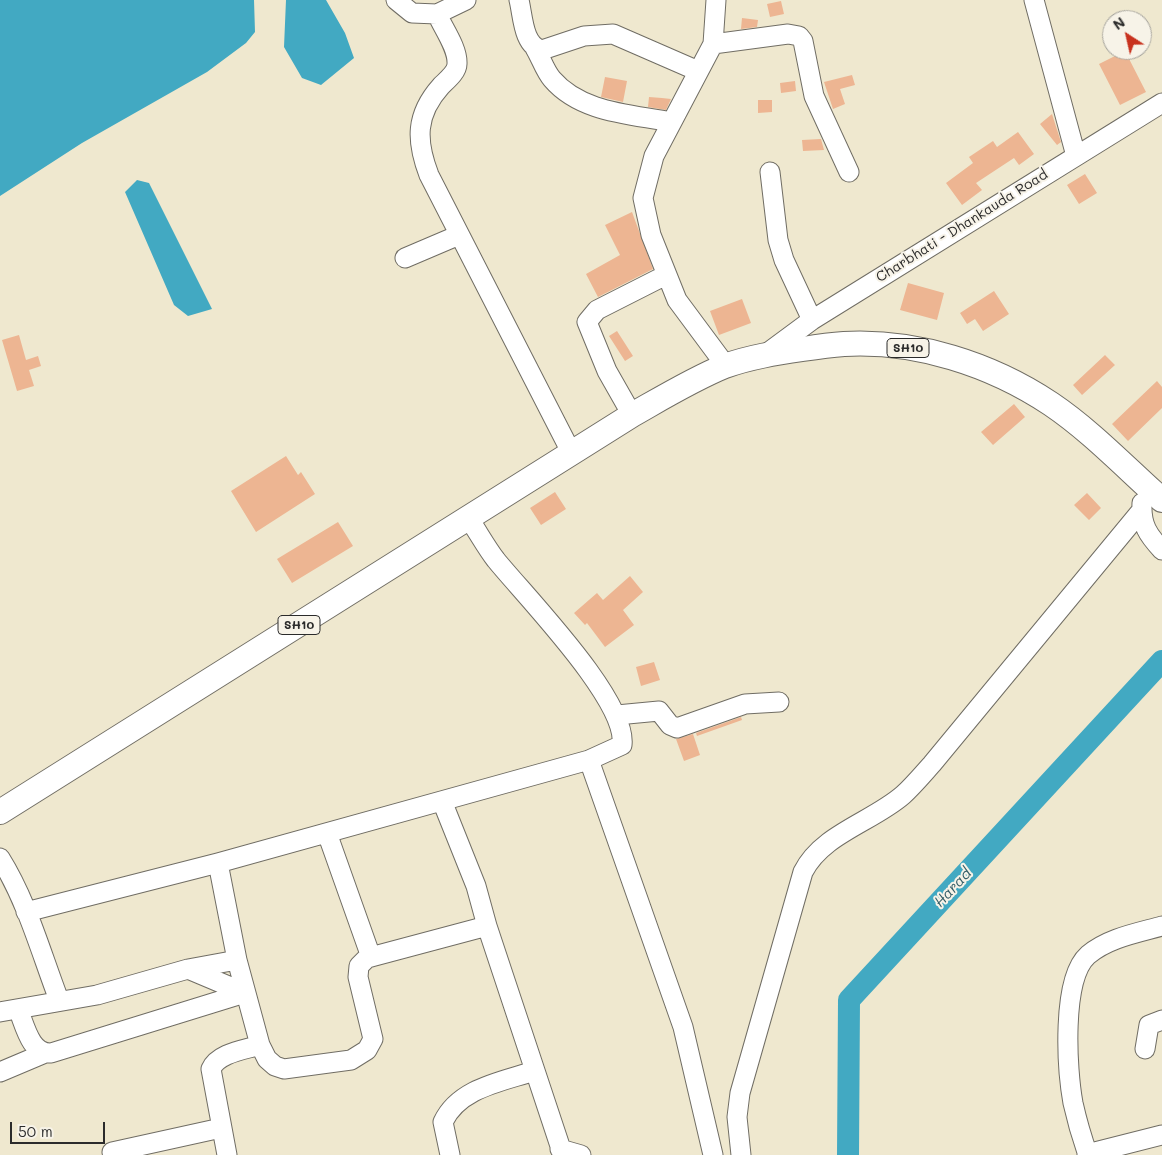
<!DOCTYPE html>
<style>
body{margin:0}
#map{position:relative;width:1162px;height:1155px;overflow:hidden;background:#efe8cf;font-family:Mali,sans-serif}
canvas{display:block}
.north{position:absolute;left:1102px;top:10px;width:50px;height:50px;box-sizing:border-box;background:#f7f3e8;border:1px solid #a5a39c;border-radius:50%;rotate:325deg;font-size:14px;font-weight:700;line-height:20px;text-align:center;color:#2b2b2b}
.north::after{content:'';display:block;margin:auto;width:18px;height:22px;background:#c8321e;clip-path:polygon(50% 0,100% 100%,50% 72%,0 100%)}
.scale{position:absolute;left:10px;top:1122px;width:95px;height:22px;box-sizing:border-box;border:2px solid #2b2b2b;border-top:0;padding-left:6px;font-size:15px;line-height:18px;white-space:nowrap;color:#2b2b2b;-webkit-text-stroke:4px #f7f3e8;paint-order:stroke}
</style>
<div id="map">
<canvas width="1162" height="1155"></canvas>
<div class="north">N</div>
<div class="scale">50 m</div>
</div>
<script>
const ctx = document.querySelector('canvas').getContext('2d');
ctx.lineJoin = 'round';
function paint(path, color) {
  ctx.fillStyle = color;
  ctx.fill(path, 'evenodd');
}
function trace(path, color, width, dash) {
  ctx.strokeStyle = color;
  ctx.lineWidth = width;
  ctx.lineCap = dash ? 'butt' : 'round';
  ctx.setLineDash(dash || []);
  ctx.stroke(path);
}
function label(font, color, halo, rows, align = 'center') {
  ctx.font = font + ' Mali,sans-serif';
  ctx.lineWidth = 4;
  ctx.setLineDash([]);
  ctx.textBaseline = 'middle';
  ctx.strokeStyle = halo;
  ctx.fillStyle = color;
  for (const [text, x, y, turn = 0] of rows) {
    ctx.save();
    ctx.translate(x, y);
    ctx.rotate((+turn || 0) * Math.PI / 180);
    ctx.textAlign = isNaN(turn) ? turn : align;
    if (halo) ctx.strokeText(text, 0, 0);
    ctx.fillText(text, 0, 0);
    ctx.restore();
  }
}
paint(new Path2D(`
 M0,0H254L255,32L246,43L207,72L82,143L0,196Z
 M286,0H326L345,33L354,58L321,85L302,78L284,47Z
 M137,180L149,183L212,309L188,316L174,305L125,192Z`), '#42a9c2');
trace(new Path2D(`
 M848,1155L849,1000L1162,661`), '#42a9c2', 22);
paint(new Path2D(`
 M781,1L784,14L770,17L767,4Z
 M742,18L758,20L757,27L741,29Z
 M1125,51L1146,92L1120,105L1099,64Z
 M852,75L855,85L840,89L845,104L833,109L824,82Z
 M605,77L627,81L623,102L601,97Z
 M795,81L796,91L781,93L780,83Z
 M649,97L662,98L671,99L666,110L648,107Z
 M758,100H772V112L758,113Z
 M1052,114L1061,142L1057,145L1040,124Z
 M1018,132L1034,154L1019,165L1014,158L976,183L982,190L962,205L946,183L973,163L969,157L993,141L997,147Z
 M821,139L824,150L803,151L802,140Z
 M1085,174L1097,193L1079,204L1067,185Z
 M632,212L653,269L598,297L586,274L620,255L605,225Z
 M908,283L944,293L937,320L900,310Z
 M994,291L1009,314L983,331L975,319L967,324L960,313Z
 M742,299L751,323L719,335L710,311Z
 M617,331L633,356L625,361L609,336Z
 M19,335L26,360L38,356L41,366L29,370L34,386L17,391L2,340Z
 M1105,355L1115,365L1082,395L1073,385Z
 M1157,381L1162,387V408L1128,441L1112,424Z
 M1014,404L1025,417L993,445L981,432Z
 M286,456L298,475L301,472L315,494L256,532L231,491Z
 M555,492L566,509L541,525L530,508Z
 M1087,493L1101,508L1089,520L1074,505Z
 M338,522L353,546L292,583L277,559Z
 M630,576L643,592L623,610L634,625L605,647L587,623L585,625L574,613L597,593L603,600Z
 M654,662L660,680L641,686L636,667Z
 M741,717L742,720L697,736L696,733Z
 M693,734L700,755L684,761L676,739Z`), '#edb592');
const minor = new Path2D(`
 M396,0L412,13L437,14C443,28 458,48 457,64C457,72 447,80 441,86C415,115 416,141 429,175L572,454
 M519,0C523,16 523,46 542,50L584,36L613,34L698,71
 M716,0L713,44L654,156L643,198L651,235L677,300L726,366
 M1034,0L1076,156
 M437,14L466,0
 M713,44L788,34L799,36L803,41L814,96L849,172
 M535,48C541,58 545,71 552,79C581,113 631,114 671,122
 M770,172L778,240L784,260L812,320
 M405,258L459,235
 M766,354L812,320L1162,103
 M632,415L607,371L587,322L597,310L666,275
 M1142,503C1141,525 1148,535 1162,550
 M617,715L659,711L670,725L677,728L745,704L779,702
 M589,760L683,1027L713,1155
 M442,801L476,886L487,926L563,1155
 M327,833L371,957
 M0,858C27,901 41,953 59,1000
 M218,863L237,960L260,1045L267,1059L275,1066L284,1069L351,1060L367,1050L373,1039L358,977L359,966L367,958L487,926
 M26,912L218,863L589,760L622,745C628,701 526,597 496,560C486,547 478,532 469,519
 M188,969L245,993
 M18,1009C25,1025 30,1054 51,1053L245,993
 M0,1012L97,995L188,969L237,960
 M1145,1049L1149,1025L1162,1020
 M0,1072L45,1053
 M560,1149L581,1155
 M112,1152L221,1128
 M1087,1154L1162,1135
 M227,1155L211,1069C218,1053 244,1050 260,1045
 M450,1155L443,1122C459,1088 501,1082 534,1071
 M741,1155L737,1117L740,1093L803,872C822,834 872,822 903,795C913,786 923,774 932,764L1141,511
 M1088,1155C1082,1138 1077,1121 1073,1103C1067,1070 1061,979 1088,955C1108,938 1137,933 1162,926`);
const major = new Path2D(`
 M0,812L632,415C662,398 693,379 725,366C750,357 776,353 803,349C816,347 830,345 844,344C916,340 991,364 1051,404C1091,431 1126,468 1162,500`);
trace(minor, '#706d64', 21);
trace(major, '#706d64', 26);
trace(minor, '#fff', 19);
trace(major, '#fff', 24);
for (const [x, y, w] of [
 [908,348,42],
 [299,625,42]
]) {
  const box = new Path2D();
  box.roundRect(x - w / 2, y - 9.5, w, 19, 4);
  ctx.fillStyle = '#f7f3e8';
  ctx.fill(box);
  trace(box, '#2b2b2b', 1);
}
label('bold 12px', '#2b2b2b', null, [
 ["SH10",908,348],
 ["SH10",299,625]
]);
label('14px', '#2b2b2b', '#f7f3e8', [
 ["Charbhati - Dhankauda Road",962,226,-32]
]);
label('italic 15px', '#345d67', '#f7f3e8', [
 ["Harad",953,888,-47]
]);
</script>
